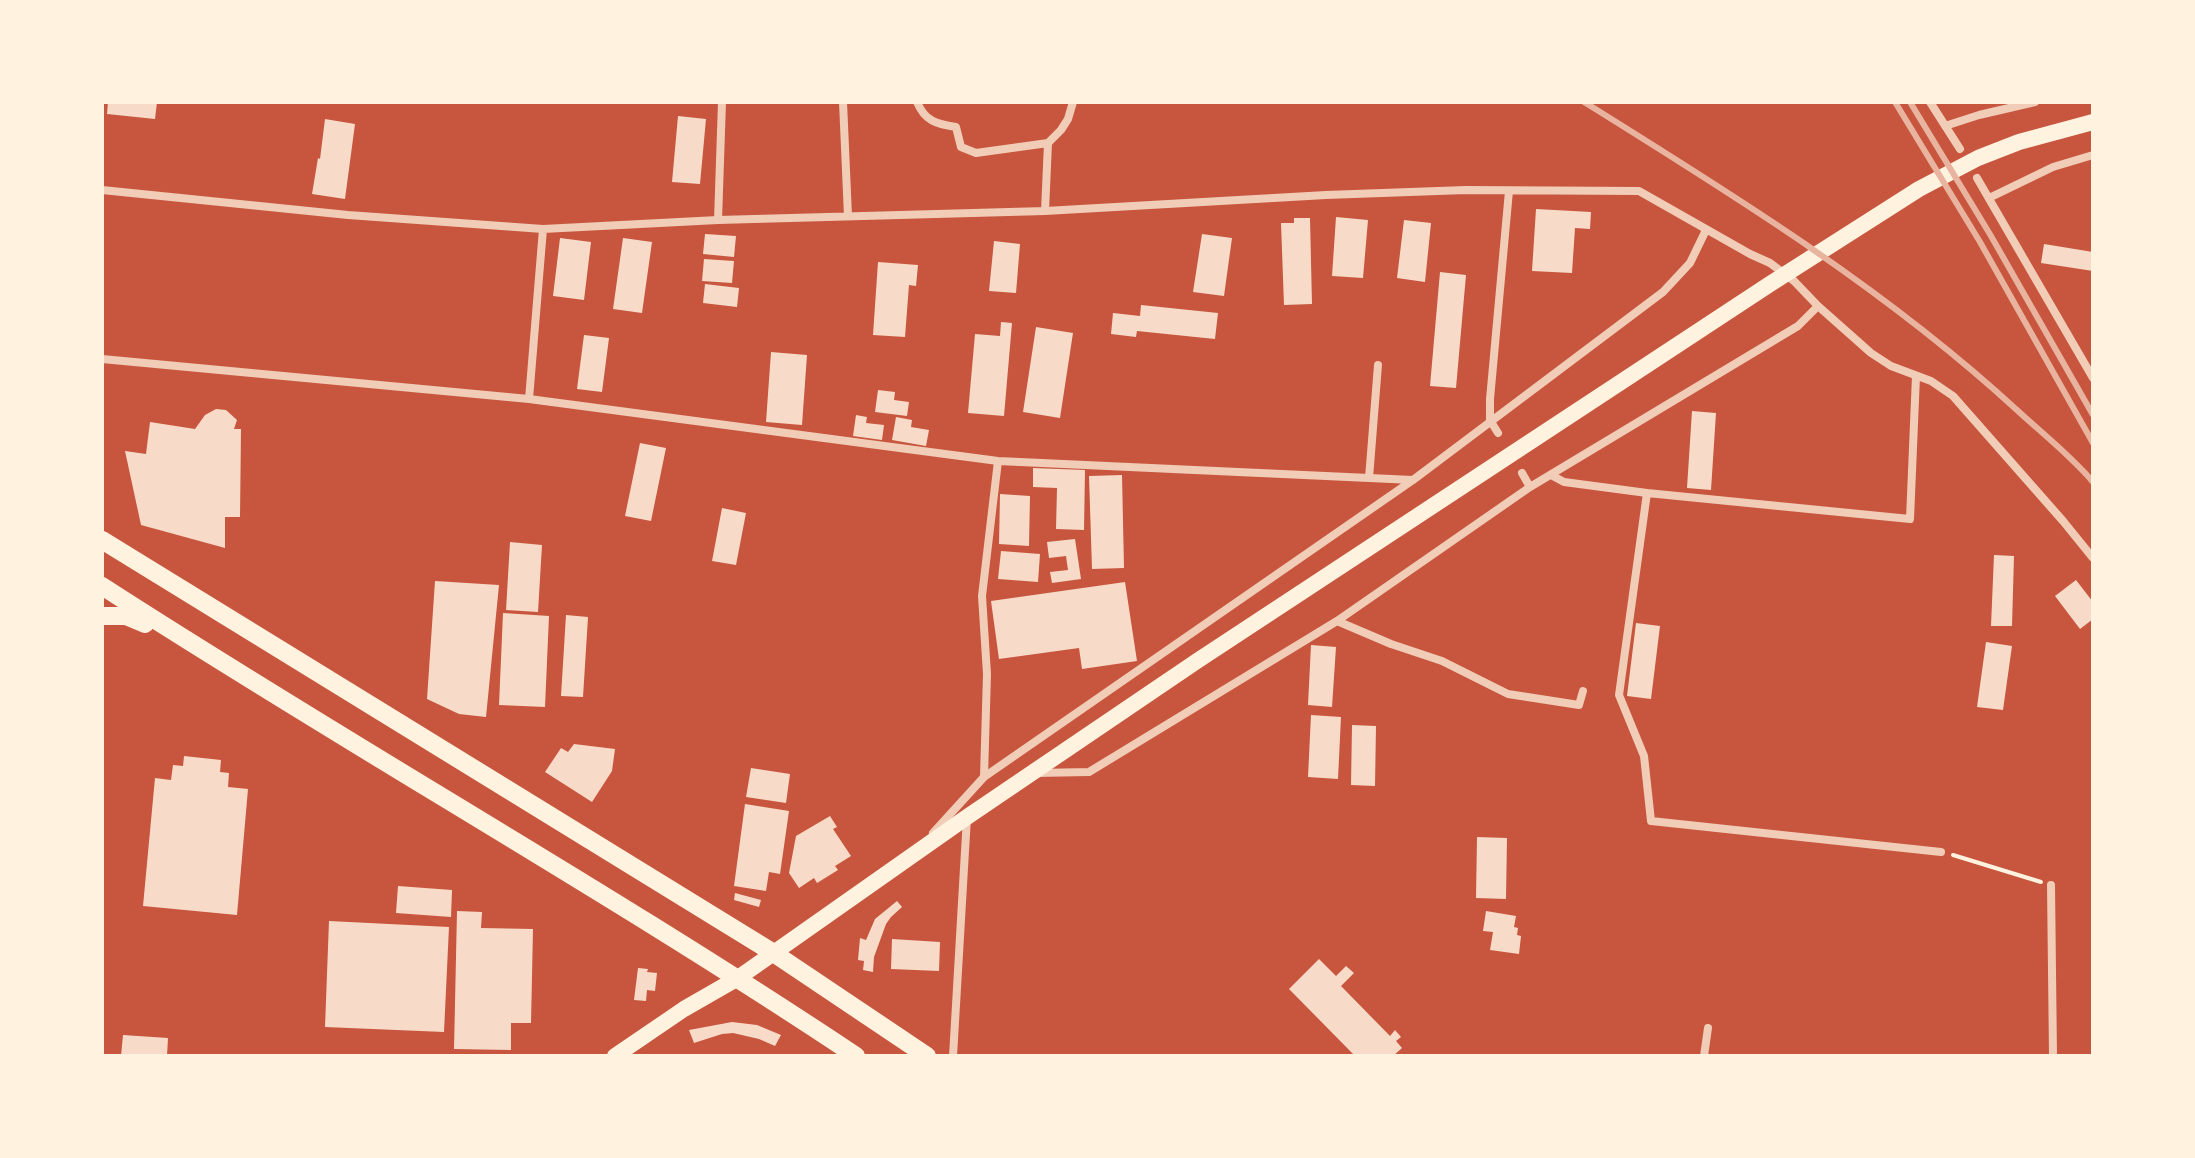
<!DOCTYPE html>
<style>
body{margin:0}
#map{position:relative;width:2195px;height:1158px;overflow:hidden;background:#c8553d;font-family:Raleway,sans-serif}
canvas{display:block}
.frame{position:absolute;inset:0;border:104px solid #fff3e0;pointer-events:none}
</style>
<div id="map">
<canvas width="2195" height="1158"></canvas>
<div class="frame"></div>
</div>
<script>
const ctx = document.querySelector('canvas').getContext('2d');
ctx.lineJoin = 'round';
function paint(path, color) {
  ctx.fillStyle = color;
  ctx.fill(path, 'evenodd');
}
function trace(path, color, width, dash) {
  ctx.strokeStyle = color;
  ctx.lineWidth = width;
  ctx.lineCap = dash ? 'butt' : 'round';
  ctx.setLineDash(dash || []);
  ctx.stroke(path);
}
paint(new Path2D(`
 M108,102H157L155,119L107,114Z
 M678,116L706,119L700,184L672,182Z
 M325,119L355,124L345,199L312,194L318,158L320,159Z
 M1536,209L1591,212L1590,229L1575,228L1572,273L1532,271Z
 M1336,217L1368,220L1363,278L1332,276Z
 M1294,218H1310L1312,304L1284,305L1281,223H1294Z
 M1404,220L1431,223L1425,282L1397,278Z
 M705,234L736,236L734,257L703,254Z
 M1202,234L1232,238L1224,296L1193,292Z
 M560,238L591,242L584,300L553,296Z
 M623,238L652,242L642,313L613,309Z
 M994,241L1020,244L1016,293L989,291Z
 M2044,244L2093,252V271L2041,263Z
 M704,259L734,261L732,283L702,281Z
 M878,262L918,265L916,286L909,285L905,337L873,335Z
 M1440,272L1466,275L1456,388L1430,386Z
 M705,284L739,288L737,307L703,303Z
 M1141,305L1218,313L1215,339L1137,331L1136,337L1111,334L1113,313L1140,316Z
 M1001,322L1012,323L1004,416L968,413L975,334L1000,336Z
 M1036,327L1073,333L1060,418L1023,412Z
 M584,335L609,338L602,392L577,389Z
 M771,352L807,355L802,425L766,422Z
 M878,390L895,392L894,400L909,402L907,416L875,412Z
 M216,409L226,410L237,420L234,429H241L240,517H225V548L141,525L125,451L146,454L150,422L195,429L205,415Z
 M1692,411L1716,413L1711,490L1687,488Z
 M856,415L867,417L866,423L884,425L882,440L853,436Z
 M896,417L912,420L911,427L929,430L926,446L892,440Z
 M640,443L666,448L651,521L625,516Z
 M1033,468L1085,470L1084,530L1056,529L1057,488L1033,487Z
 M1122,475L1124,568L1092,569L1089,476Z
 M1000,494L1030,496L1029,546L999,544Z
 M722,508L746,513L736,565L712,561Z
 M1075,539L1081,579L1052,583L1050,572L1068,570L1066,556L1049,558L1047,542Z
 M510,542L542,545L538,612L506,610Z
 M1001,551L1040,554L1038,582L998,579Z
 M1994,555L2014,556L2012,626H1991Z
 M2076,580L2093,602V619L2080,629L2055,596Z
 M435,581L499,585L486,717L459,714L427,699Z
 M1125,582L1137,661L1082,669L1079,648L999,659L991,601Z
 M503,613L549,616L545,707L499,705Z
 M566,615L588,617L583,697L561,696Z
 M1636,623L1660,626L1651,699L1627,696Z
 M1986,642L2012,646L2003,710L1977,707Z
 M1311,645L1336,647L1332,707L1308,705Z
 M1311,715L1341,717L1338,779L1308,777Z
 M1352,725L1376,726L1375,786L1351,785Z
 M574,744L615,749L612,771L592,802L545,772L561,748L568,752Z
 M184,756L221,760L220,772L229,773L228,787L248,789L237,915L143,906L155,778L171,780L173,765L183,766Z
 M751,768L790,774L786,803L746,797Z
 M745,804L789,811L780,874L769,872L766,891L734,886Z
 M830,816L837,827L833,829L851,856L835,866L838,870L817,883L814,878L799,888L789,873L796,836Z
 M1477,837L1507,838L1506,899L1476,898Z
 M398,886L452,890L451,917L396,913Z
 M735,893L761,900L759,907L734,900Z
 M897,901L902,907L891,917L886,924L874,957L873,972L863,970L864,961L858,960L860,938L866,940L875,919Z
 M457,911L482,912L481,928L533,929L531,1023H511V1050L454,1049Z
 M1486,911L1516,916L1514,927L1518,928L1517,935L1521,936L1519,954L1490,950L1493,932L1483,931Z
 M329,921L449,927L444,1032L325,1027Z
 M892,939L940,942L939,971L891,969Z
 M1319,959L1336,976L1346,966L1354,973L1341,986L1390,1036L1395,1030L1401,1037L1396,1041L1402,1048L1393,1056H1355L1289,989Z
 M638,968L648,969L647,972L657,973L655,991L647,990L646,1001L634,1000Z
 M732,1022L757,1025L781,1035L775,1046L759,1039L733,1033L722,1034L694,1043L689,1030Z
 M123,1035L168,1038L167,1056H121Z`), '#f7dbc8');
trace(new Path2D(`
 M1953,855L2041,882`), '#fff3e0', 4);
trace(new Path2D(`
 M843,102L848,216
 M917,102C925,121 936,124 956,127L961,147L976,153L1048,143L1061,130L1068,119L1073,102
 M1930,102L1960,149
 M1945,126L1979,115L2035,102
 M1977,178L2093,378
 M102,190L348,215L543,229L718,220L1045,211L1326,195L1466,190L1639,191L1750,254L1770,263L1794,281L1818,306L1871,353L1891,366L1931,381L1953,396L2063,521L2093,558
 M1989,198L2053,167L2093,155
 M1045,211L1048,143
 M718,220L722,102
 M102,359L529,399L998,461L1413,480
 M529,399L543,229
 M1498,433L1490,420V399L1509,191
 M1522,473L1530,487
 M1551,475L1564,482L1647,493L1910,519L1916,376
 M1369,478L1378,365
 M1647,493L1619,695L1644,756L1651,821L1941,852
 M1337,621L1391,644L1442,661L1508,694L1579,705L1583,691
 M1036,773L1089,772L1337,621L1530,487L1798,326L1818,306
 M984,777L987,674L982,596L998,461
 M933,833L984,777L1413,480L1663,292L1690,263L1706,230
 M2051,885L2053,1056
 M953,1056L967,817
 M1704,1056L1708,1028`), '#f1ccb7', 8);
trace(new Path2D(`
 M615,1056L684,1009L738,978L967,817L1197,661L1770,284L1919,189L1978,158L2019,142L2093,122`), '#fff3e0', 16);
trace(new Path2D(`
 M102,540L772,952L927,1056
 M102,586C351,747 610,892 856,1056
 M102,616H126L145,624`), '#fff3e0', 18);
trace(new Path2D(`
 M1584,102C1735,196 1887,290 2018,411C2043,434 2071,456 2093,482
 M1895,102L1980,242L2093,443
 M1910,102L1991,236L2093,415`), '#e9b49f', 6);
</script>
